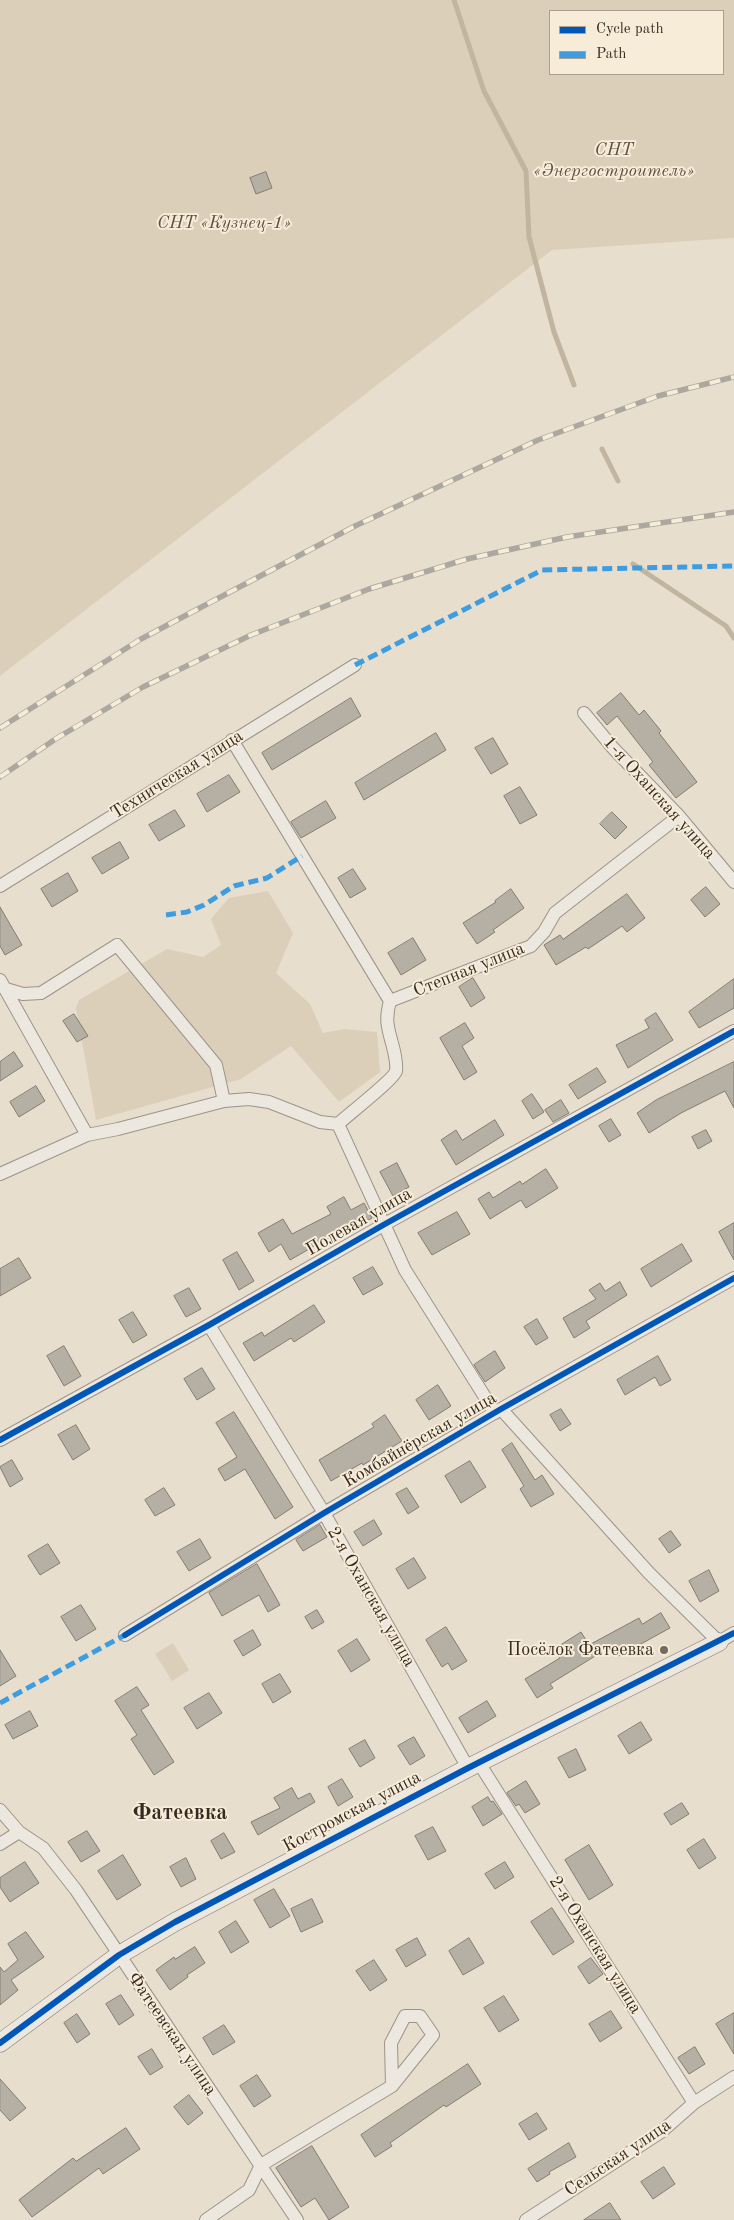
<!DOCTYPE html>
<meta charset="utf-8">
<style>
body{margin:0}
#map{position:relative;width:734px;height:2220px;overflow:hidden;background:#e8dece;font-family:"Old Standard TT",serif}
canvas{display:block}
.legend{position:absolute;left:549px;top:10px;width:175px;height:65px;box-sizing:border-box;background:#f7ecd8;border:1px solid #aa9f90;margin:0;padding:6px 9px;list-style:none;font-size:15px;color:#362b23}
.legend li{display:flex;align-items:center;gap:10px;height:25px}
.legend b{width:25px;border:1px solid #aa9f90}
</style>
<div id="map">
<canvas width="734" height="2220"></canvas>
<ul class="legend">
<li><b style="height:6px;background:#0057b8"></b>Cycle path</li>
<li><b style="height:6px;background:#3e9ce0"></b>Path</li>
</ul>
</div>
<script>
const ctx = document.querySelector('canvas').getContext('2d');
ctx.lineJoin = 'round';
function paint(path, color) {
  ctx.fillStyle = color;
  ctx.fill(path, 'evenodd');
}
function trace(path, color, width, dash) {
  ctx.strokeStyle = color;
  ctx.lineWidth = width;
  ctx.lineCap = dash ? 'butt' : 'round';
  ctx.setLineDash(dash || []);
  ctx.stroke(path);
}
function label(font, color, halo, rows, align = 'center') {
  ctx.font = font + ' "Old Standard TT",serif';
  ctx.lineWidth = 4;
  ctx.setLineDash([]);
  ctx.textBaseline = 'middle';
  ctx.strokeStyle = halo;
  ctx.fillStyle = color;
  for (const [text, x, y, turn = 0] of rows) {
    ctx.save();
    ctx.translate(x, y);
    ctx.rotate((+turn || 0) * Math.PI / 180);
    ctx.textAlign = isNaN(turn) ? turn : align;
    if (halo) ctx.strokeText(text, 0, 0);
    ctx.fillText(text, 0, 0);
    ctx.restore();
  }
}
paint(new Path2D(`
 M0,0H734V238L552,250L0,676ZM550,11H723V74H550Z
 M268,891L293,933L276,973L310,1004L323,1033L344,1029L377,1032L380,1072L339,1102L291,1046L241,1079L96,1120L76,1008L79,1000L167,949L203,957L221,945L211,919L229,898Z
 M173,1643L189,1670L172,1681L155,1654Z`), '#dccfb9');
trace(new Path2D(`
 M454,0L484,91L526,171L529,237L554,332L574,385
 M602,449L618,481
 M633,564L726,626L734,638`), '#c2b5a0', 5);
const building = new Path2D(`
 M266,172L272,188L256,194L250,178Z
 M621,693L639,715L644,710L661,731L659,733L697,782L676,798L649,765L653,762L617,716L607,725L597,713Z
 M351,698L361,716L272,770L262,753Z
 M436,733L446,750L364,800L355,783Z
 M493,738L508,764L491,774L475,748Z
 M229,775L240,792L207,812L197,794Z
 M520,787L537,815L520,824L504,796Z
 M326,801L336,818L301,838L291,822Z
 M175,810L185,826L159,841L149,825Z
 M612,812L627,827L615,839L600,824Z
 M120,842L129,858L102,874L92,858Z
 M353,869L366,889L350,898L338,878Z
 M68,873L78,891L52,907L41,889Z
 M706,887L720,904L705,917L691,900Z
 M511,889L524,908L493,930L495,932L477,944L463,923L496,902L495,901Z
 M627,894L645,918L627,932L622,926L588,949L586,947L556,965L544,945L560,935L563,939Z
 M0,907L22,945L5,955L0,946Z
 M413,938L426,960L401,975L388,953Z
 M473,978L485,998L471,1007L459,987Z
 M734,979V1008L699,1028L689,1012Z
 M656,1013L673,1040L628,1068L616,1045L649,1028L645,1020Z
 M74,1014L88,1036L77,1042L63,1021Z
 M465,1023L474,1038L462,1046L477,1072L464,1080L440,1038Z
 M14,1052L23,1066L0,1081V1062Z
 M734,1062V1108L725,1091L681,1113L649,1133L637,1113L656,1100Z
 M597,1068L606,1082L578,1099L569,1085Z
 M36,1086L45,1101L19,1117L10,1102Z
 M532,1094L544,1112L533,1119L522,1101Z
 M561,1100L569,1113L553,1122L545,1110Z
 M611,1119L621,1135L609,1142L599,1126Z
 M495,1120L504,1135L456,1165L441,1140L456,1130L462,1140Z
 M706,1130L712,1141L698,1149L692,1137Z
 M397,1163L409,1187L393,1196L380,1172Z
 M546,1169L558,1188L526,1208L521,1200L490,1219L478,1199L489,1192L493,1198L520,1181L522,1184Z
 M344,1197L351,1210L364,1203L372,1218L362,1224L360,1220L290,1260L281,1244L269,1252L258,1233L283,1219L292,1234L331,1214L327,1207Z
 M457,1212L470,1234L432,1255L418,1233Z
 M734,1223V1260L719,1232Z
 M682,1244L692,1261L651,1287L641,1269Z
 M237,1252L254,1281L239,1290L223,1260Z
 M19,1258L31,1278L0,1296V1269Z
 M373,1267L383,1284L363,1295L353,1278Z
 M620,1282L627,1295L586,1321L590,1328L574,1338L563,1318L596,1299L589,1290L600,1283L605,1291Z
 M189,1288L201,1309L186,1317L174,1296Z
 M314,1305L325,1322L294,1342L291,1338L254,1361L243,1343L262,1332L264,1336Z
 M133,1312L147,1335L133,1343L119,1320Z
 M537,1319L548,1338L536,1345L524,1327Z
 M64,1346L81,1376L64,1386L47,1356Z
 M495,1351L505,1368L485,1382L474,1365Z
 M658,1356L671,1380L660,1386L655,1377L625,1395L617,1380Z
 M202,1368L215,1389L197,1400L184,1379Z
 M438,1385L451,1406L429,1420L416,1400Z
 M561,1409L571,1424L560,1431L550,1415Z
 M234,1412L293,1507L275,1519L245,1469L225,1481L218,1469L237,1457L216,1423Z
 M385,1415L402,1441L363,1465L362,1463L331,1481L319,1460L374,1427L372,1424Z
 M76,1425L90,1449L73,1460L58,1435Z
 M512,1443L535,1480L542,1475L554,1494L531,1507L520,1489L524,1486L502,1450Z
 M12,1460L23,1479L10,1487L0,1467Z
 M470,1461L486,1487L461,1503L445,1476Z
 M164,1488L175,1505L155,1516L145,1500Z
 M407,1488L419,1507L408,1514L396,1494Z
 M374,1520L382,1534L363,1546L354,1532Z
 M320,1525L327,1537L303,1551L296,1540Z
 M671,1531L681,1545L669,1553L659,1539Z
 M200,1539L211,1558L189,1571L177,1552Z
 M48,1544L60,1563L40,1575L28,1556Z
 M414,1558L426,1578L408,1589L396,1569Z
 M257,1564L280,1605L268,1612L259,1595L222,1616L209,1593Z
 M709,1570L719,1591L700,1602L689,1581Z
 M81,1605L96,1629L76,1641L61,1617Z
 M317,1610L324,1622L312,1629L305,1617Z
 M661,1613L670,1628L619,1656L613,1645L550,1684L553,1688L537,1698L525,1679L560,1658L554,1649L581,1632L589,1645L639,1618L642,1624Z
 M446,1627L467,1661L452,1670L448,1663L442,1667L426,1640Z
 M253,1630L261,1645L243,1656L234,1641Z
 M357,1639L370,1660L351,1672L338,1651Z
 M0,1650L16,1676L0,1686Z
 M280,1674L291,1692L273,1703L262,1684Z
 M137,1687L149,1705L141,1710L174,1762L154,1775L131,1739L137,1735L115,1701Z
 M209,1693L222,1713L197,1729L184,1708Z
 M487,1701L496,1716L468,1733L459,1718Z
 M30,1711L38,1726L13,1739L5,1725Z
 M641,1722L652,1740L629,1754L618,1736Z
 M414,1737L425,1756L410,1765L398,1746Z
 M365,1740L375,1758L360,1767L349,1749Z
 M576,1749L586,1770L569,1778L558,1758Z
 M342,1779L353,1797L338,1806L328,1787Z
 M526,1781L540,1804L525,1813L519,1804L516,1806L507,1793Z
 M292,1788L298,1799L310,1793L315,1802L258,1835L251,1822L280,1808L274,1798Z
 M488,1797L491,1802L493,1801L502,1814L483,1826L472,1807Z
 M682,1803L689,1814L671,1825L664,1814Z
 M433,1827L446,1851L428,1860L415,1836Z
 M87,1831L100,1851L81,1862L68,1842Z
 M224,1833L235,1852L221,1859L211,1841Z
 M704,1839L716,1858L699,1869L687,1850Z
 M589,1845L613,1885L589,1900L565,1860Z
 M123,1855L141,1885L117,1900L98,1871Z
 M186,1858L196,1879L181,1887L170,1867Z
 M25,1862L39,1883L10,1902L0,1887V1878Z
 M505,1862L514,1877L495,1889L485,1874Z
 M274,1889L290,1916L270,1928L254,1900Z
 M312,1899L323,1922L301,1932L291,1909Z
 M552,1908L574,1942L553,1955L531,1922Z
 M236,1921L249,1942L231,1953L219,1932Z
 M26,1932L44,1957L11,1980L18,1990L0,2005V1967L4,1972L18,1960L8,1944Z
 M417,1938L426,1955L406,1967L396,1950Z
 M469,1938L484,1963L463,1975L449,1951Z
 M195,1947L205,1963L187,1975L188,1977L170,1990L156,1970L174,1957L175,1959Z
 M591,1958L603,1974L589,1984L578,1967Z
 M374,1960L387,1980L370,1991L356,1971Z
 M121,1995L134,2015L119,2025L106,2004Z
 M504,1996L519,2020L499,2032L484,2008Z
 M611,2011L622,2028L600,2042L589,2024Z
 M734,2013V2054L716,2024Z
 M77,2014L90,2034L77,2043L64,2023Z
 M224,2025L235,2042L213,2055L203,2038Z
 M695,2047L705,2064L689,2074L678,2058Z
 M152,2049L163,2067L150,2075L138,2057Z
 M468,2064L481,2084L446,2107L444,2105L390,2143L392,2146L375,2157L361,2135Z
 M257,2075L271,2096L254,2107L240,2086Z
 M0,2079L26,2108L10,2121L0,2110Z
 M189,2095L203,2113L188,2125L174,2107Z
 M537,2113L547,2129L529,2140L519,2124Z
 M126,2128L140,2149L103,2174L99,2168L32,2217L19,2200L73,2158L76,2161Z
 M569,2143L576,2157L549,2172L550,2174L537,2182L528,2169Z
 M312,2146L349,2207L329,2220L315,2198L301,2207L276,2168Z
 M664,2167L675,2184L653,2199L641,2182Z
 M610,2203L621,2220H584Z`);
paint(building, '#b6afa4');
trace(building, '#837c73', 1);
const street = new Path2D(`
 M584,713L613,748L679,816L734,882
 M232,740L390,1001
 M0,886L355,665
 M0,980L87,1135
 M6,989L23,994L41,993L117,945L216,1065L224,1101
 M338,1124C348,1115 394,1079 396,1071C397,1065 395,1056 394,1051C389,1030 384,1023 390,1001L531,946L544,932L555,913L679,816
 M0,1174L87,1135L118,1129L224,1101L249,1099L269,1102L320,1122L338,1124L405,1270L495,1413
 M209,1325L324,1513L468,1768
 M501,1409L649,1573L719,1642L734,1633
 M0,1440L209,1325L385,1224L734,1031
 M125,1635L324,1513L501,1409L734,1278
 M479,1763L694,2103
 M0,1810L19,1832L43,1848L76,1890L297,2220
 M0,1844L19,1832
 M206,2220L249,2190L261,2165L392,2086L433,2035L420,2016H405L391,2043L392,2086
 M526,2220L661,2132L694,2103L734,2077`);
const secondary = new Path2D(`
 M0,2043L119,1955L175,1922L468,1768L719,1642`);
trace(street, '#9c948a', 14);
trace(secondary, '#837c73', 19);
trace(street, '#ece7df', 12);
trace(secondary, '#ece7df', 18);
const rail = new Path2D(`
 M0,728L141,639L355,526L538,440L658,396L734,377
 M0,777L57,738L143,687L251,635L369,589L467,559L567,537L734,512`);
trace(rail, '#aca8a0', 5.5);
trace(rail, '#f7ecd8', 4, [11]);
trace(new Path2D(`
 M355,665L542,570L734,566
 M166,915L187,912L204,905L234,886L267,878L302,856
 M0,1703L125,1635`), '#3e9ce0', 5, [10, 5]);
trace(new Path2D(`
 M0,1440L209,1325L385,1224L734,1031
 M125,1635L324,1513L501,1409L734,1278
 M0,2043L119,1955L175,1922L468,1768L734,1633`), '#0057b8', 6);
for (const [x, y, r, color] of [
 [664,1650,5,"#746a5f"]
]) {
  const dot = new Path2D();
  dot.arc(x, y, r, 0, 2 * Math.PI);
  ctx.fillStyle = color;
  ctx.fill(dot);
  trace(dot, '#f7ecd8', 2);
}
label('italic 18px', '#5d5144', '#f7ecd8', [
 ["СНТ",614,150],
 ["«Энергостроитель»",614,171],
 ["СНТ «Кузнец-1»",224,223]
]);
label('18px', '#362b23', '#f7ecd8', [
 ["Техническая улица",177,775,-32],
 ["1-я Оханская улица",659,798,48],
 ["Степная улица",469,970,-22],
 ["Полевая улица",359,1222,-30],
 ["Комбайнёрская улица",420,1440,-30],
 ["2-я Оханская улица",371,1597,60],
 ["Костромская улица",352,1812,-28],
 ["2-я Оханская улица",595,1945,58],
 ["Фатеевская улица",172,2034,56],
 ["Сельская улица",618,2158,-34]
]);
label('18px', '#362b23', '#f7ecd8', [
 ["Посёлок Фатеевка",654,1650]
], 'right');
label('bold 22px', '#362b23', '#f7ecd8', [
 ["Фатеевка",180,1813]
]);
</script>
